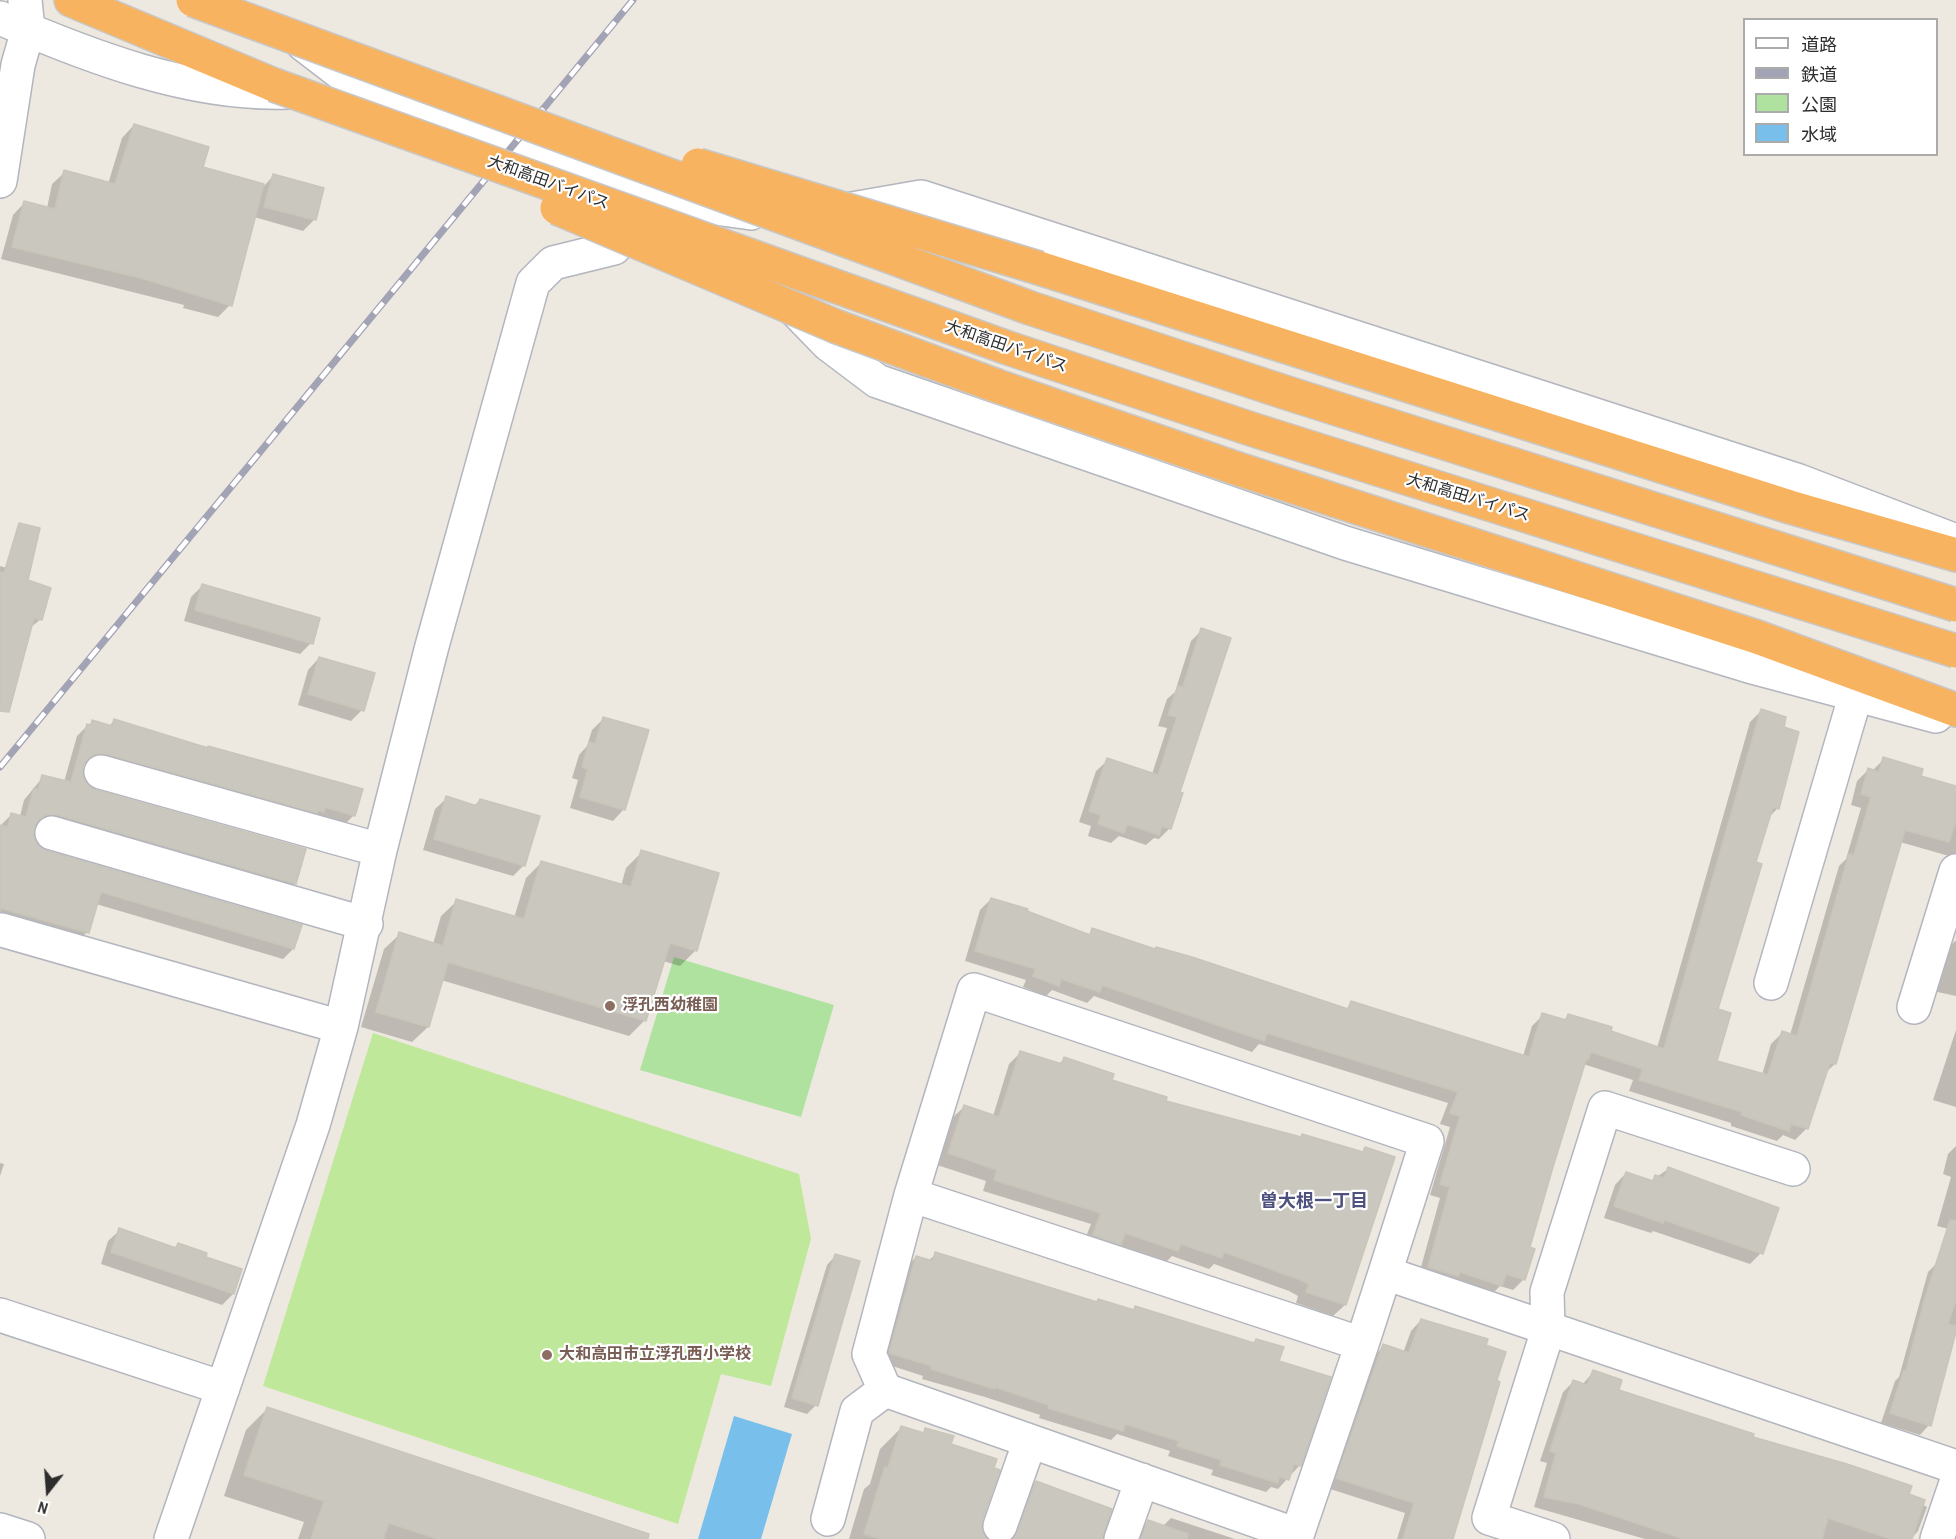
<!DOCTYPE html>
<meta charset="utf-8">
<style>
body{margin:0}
#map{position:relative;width:1956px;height:1539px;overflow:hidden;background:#eee9e0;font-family:"Archivo Narrow","Noto Sans JP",sans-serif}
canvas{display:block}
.legend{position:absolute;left:1743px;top:18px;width:195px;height:138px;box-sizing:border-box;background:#fff;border:2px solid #ababab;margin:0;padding:8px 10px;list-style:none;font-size:18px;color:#2d2d2d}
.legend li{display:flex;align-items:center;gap:12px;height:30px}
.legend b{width:30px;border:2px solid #ababab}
.north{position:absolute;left:18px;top:1461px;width:60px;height:60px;-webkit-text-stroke:4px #fff;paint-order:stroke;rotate:197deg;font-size:16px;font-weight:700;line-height:24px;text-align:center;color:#2d2d2d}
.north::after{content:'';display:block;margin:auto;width:21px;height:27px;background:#2d2d2d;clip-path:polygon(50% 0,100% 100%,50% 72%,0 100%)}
</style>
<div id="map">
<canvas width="1956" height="1539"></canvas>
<ul class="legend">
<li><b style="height:8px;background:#fff"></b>道路</li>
<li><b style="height:8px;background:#a3a3b6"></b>鉄道</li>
<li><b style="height:16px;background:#afe29f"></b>公園</li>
<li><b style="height:16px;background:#78c0eb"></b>水域</li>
</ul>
<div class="north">N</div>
</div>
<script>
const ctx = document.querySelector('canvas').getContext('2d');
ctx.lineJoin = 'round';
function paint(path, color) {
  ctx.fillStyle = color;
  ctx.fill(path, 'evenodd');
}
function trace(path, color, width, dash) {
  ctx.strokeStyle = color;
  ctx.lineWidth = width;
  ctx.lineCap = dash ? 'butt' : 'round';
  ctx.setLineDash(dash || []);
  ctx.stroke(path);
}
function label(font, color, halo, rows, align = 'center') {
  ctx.font = font + ' "Archivo Narrow","Noto Sans JP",sans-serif';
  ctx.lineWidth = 4.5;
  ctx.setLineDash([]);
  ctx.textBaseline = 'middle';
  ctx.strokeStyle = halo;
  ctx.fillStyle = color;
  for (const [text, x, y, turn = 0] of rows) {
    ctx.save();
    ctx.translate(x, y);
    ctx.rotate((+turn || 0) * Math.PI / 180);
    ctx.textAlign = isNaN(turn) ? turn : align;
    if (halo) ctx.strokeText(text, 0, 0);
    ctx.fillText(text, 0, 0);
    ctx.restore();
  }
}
paint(new Path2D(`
 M674,957L834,1005L801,1117L640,1070Z`), '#afe29f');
paint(new Path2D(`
 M373,1033L799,1174L811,1239L771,1386L721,1374L678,1524L263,1386Z`), '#bfe89b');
paint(new Path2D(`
 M734,1416L792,1434L761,1539H698Z`), '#78c0eb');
paint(new Path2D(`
 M134,125L201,168L264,186L273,176L322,189L314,220L303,231L254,217L230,305L218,317L183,308L184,305L1,259L13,215L25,202L47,208L52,184L65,172L108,184L122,138Z
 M0,566L28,574L26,581L41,619L30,628L0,688Z
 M202,586L311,643L300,654L184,621L191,597Z
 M1202,630L1178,793L1170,828L1159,839L1154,838L1146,845L1119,836L1111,843L1088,836L1091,826L1079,822L1096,771L1108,760L1152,774L1167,728L1158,726L1167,699L1175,692L1191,641Z
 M319,658L362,710L351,721L298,705L308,670Z
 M1761,711L1778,808L1767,819L1716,1010L1715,1062L1762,1075L1771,1044L1782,1033L1790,1035L1839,866L1846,859L1861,808L1851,805L1857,781L1868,770H1873L1884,759L1919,777L1956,788V858L1900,842L1835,1064L1825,1073L1806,1129L1795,1140L1783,1135L1777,1141L1731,1126V1123L1629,1091L1633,1080L1583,1064L1529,1248L1524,1279L1513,1290L1500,1286L1490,1296L1418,1278L1440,1198L1430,1195L1450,1127L1440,1124L1448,1103L1259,1044L1252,1052L1094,996L1087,1003L1052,990L1046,996L1023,987L1026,980L965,961L980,910L991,899L1087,936L1093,930L1345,1010L1352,1003L1523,1056L1532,1026L1543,1015L1563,1021L1568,1016L1657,1048L1750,722Z
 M603,719L624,809L613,821L570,808L578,780L572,778L579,755L587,746L592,730Z
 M114,721L354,815L344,825L95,763L82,765L81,776L86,786L295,883L285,894L46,824L34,826L33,838L38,847L293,949L283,959L96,904L87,932L77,942L0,921L2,824L12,814L20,816L24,800L43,777L64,782L77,736L87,726L93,722L109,726Z
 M447,798L474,806L480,800L524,865L513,876L423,850L435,809Z
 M642,852L696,950L680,966L663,961L644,1021L629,1036L441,980L428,1027L412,1042L361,1027L384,949L400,934L433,944L441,916L457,901L514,918L526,878L541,863L621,886L626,868Z
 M1955,941H1956V996L1933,991L1944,952Z
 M1956,1030V1107L1933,1100Z
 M1020,1053L1059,1064L1064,1059L1110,1081L1164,1102L1300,1138L1302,1135L1361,1153L1365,1149L1345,1305L1333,1316L1296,1303L1298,1296L1289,1291L1214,1264L1209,1269L1172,1256L1166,1262L1118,1246L1108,1255L1082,1247L1091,1224L983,1191L986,1181L937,1165L952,1118L964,1107L993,1116L1009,1064Z
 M1956,1146V1231L1937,1226L1951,1177L1943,1174L1948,1154Z
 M0,1163L4,1164L0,1176Z
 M1668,1169L1761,1253L1750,1264L1653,1231L1651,1233L1604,1218L1615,1185L1626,1173L1651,1181Z
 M120,1230L174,1248L178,1244L203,1257L240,1270L233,1294L222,1305L101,1264L108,1241Z
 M936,1254L1096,1303L1132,1311L1135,1308L1252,1344L1256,1340L1278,1362L1329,1378L1299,1466L1278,1489L1271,1487L1266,1492L1211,1475L1213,1470L1168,1456L1170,1451L1117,1434L1111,1440L1039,1418L1040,1415L985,1397L922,1379L923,1376L880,1362L906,1267L916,1257L928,1261Z
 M836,1255L816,1405L807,1414L784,1407L827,1265Z
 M1938,1262L1956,1268V1328L1929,1425L1920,1435L1881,1423L1895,1381L1899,1377L1928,1272Z
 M1421,1320L1453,1539H1397L1405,1513L1327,1488L1373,1357L1384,1346L1403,1353L1411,1331Z
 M1593,1372L1617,1391L1907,1495L1927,1507L1918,1531L1911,1539H1645L1534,1507L1547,1463L1540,1461L1563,1392L1573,1382L1582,1385Z
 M267,1409L596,1539H298L304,1522L224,1496L246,1430Z
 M901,1428L921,1434L926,1429L998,1471L980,1529L985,1539H849L864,1489L870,1484L880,1449Z
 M1036,1482L1102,1539H1003L1015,1503Z
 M1171,1518L1235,1539H1131L1148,1522L1163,1526Z`), '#0003');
const building = new Path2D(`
 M134,124L209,147L203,167L264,184L232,306L141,278L12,247L24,201L55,209L64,170L115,184Z
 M273,174L324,188L316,220L264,207Z
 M19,523L40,528L28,580L51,588L42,620L34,618L9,712L0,711V572L4,573Z
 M202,584L320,618L313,644L195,610Z
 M1201,628L1231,638L1180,792L1183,793L1171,829L1162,826L1159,835L1127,824L1124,833L1098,824L1101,815L1089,811L1107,758L1158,775L1177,717L1168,715L1178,686L1183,687Z
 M319,657L375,673L364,711L308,694Z
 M1761,709L1786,717L1784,727L1799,732L1779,809L1773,807L1756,862L1762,864L1718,1009L1731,1013L1717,1061L1768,1075L1782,1031L1797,1036L1849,854L1854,855L1871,797L1861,794L1868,768L1879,772L1883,757L1923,769L1921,776L1956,786V820L1949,842L1905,830L1836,1064L1830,1063L1808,1129L1791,1124L1789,1131L1741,1115L1742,1112L1639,1080L1643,1069L1591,1052L1588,1060H1586L1553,1167L1530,1247L1535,1249L1525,1280L1506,1274L1502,1286L1460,1272L1458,1276L1428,1267L1450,1187L1440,1184L1460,1116L1450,1113L1458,1092L1267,1033L1264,1041L1102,985L1100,992L1061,979L1059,986L1033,976L1036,969L975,951L991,898L1028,909L1027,911L1090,935L1092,928L1155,949L1156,947L1192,957L1348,1009L1351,1001L1529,1057L1542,1013L1566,1020L1568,1014L1612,1027L1611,1031L1664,1049Z
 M603,717L649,730L625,810L580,797L588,769L582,767L589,742L595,744Z
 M114,719L208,748V746L363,789L355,816L325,807L324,812L318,810L317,813L106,754H96L88,758L83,766V777L88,785L96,790L306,849L296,884L57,815H47L39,820L34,827V838L39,846L47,851L302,925L294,949L101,892L89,933L0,908V825L8,827L11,813L26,817L34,788L38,790L42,775L71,782L87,724L91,725L92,720L112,726Z
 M446,796L477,806L480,799L540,816L525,866L434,839Z
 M641,850L719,873L697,951L670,943L646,1021L448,962L429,1027L376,1012L399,932L443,946L456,899L524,919L541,861L631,887Z
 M1020,1051L1062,1064L1064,1057L1114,1074L1112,1080L1167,1097L1166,1101L1301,1137L1302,1134L1363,1152L1365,1147L1395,1157L1346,1305L1306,1292L1309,1284L1301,1280L1224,1252L1222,1258L1181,1244L1178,1251L1125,1233L1121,1245L1093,1235L1101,1213L994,1180L997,1170L948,1153L964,1105L999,1117Z
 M1668,1167L1779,1208L1763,1254L1664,1220L1663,1223L1614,1206L1626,1172L1653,1181L1655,1175L1664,1178Z
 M1950,1220L1956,1221V1299L1948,1324L1956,1326V1332L1931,1426L1890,1413L1904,1370L1906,1371L1925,1298Z
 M119,1228L176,1248L178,1243L207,1253L206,1257L242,1269L234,1294L111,1252Z
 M935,1252L1097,1302L1098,1299L1134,1310L1135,1306L1254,1343L1256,1339L1284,1347L1279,1361L1331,1377L1301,1466L1294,1464L1289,1480L1279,1477L1278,1483L1220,1465L1222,1460L1177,1446L1179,1441L1125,1424L1123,1431L1048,1408L1049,1405L995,1387V1389L931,1369L932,1366L889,1353L916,1256L933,1261Z
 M835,1254L860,1261L818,1406L792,1398Z
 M1421,1319L1488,1339L1486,1345L1506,1352L1497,1380L1500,1382L1453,1539H1403L1414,1503L1336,1478L1383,1344L1409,1353Z
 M1593,1370L1622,1380L1619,1390L1754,1434L1753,1437L1847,1464L1912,1486L1909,1494L1925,1500L1912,1539H1891L1828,1518L1822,1539H1684L1579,1504L1544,1497L1556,1453L1550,1451L1573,1380L1587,1385Z
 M267,1407L649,1534L648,1539H438L389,1523L383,1539H311L324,1501L244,1475Z
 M901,1426L924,1433L925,1428L954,1436L951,1444L997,1459L994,1468L1000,1470L982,1520V1530L987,1539H883L864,1534L885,1467L888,1468Z
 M1036,1481L1112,1509L1103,1539H1013Z
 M1148,1520L1188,1534L1187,1539H1141Z`);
paint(building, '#cac7be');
trace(building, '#c9c5b9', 1.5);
const minor = new Path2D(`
 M0,18C88,56 191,96 289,92
 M303,44L342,74L395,101L640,197L682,224
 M0,181L18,65L28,30L25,0
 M651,199L751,213
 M835,212L921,197L1799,481L1956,541
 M793,308L828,344L877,381L1345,543L1749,666L1936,716
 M101,772L380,850
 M52,833L366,924
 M2,930L341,1027
 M1771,983L1856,694
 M1914,1007L1956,871
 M911,1195L1362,1344L1297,1535L885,1390L869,1354Z
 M911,1195L974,990L1427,1141L1385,1273
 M0,1315L223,1388
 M1362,1344L1385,1273L1956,1467
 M828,1519L857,1411L885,1390
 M1000,1526L1030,1441
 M0,1530L28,1539
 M171,1539L313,1125L341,1027L380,850L432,646L533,283L553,263L614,248L633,225L636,213
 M1121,1539L1142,1480
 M1553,1539L1489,1518L1548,1330L1547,1292L1605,1108L1793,1169
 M1937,1539L1956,1483`);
const highway = new Path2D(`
 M71,0L274,85
 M1039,268L1790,507L1956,555
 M997,386L1238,469L1757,637L1956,710`);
trace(minor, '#b3b5bf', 36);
trace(highway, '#c8c8c8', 36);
trace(minor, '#fff', 33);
trace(highway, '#f8b360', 33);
const rail = new Path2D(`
 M0,767L633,0`);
trace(rail, '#a3a3b6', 7);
trace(rail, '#fff', 4.5, [14]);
const highwayBridge = new Path2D(`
 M193,0L1030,308L1284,392L1956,605
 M274,85L1008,348L1254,430L1956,651
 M698,165L1039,268
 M557,208L835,326L997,386`);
trace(highwayBridge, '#c8c8c8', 36, []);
trace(highwayBridge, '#f8b360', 33);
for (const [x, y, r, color] of [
 [610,1006,6,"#8d6e63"],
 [547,1355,6,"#8d6e63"]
]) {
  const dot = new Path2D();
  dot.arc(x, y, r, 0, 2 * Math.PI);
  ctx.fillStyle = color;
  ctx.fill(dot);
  trace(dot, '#fff', 2);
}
label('16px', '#2d2d2d', '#fff', [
 ["大和高田バイパス",548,183,20],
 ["大和高田バイパス",1006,347,19],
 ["大和高田バイパス",1468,498,17]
]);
label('bold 16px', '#785e54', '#fff', [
 ["浮孔西幼稚園",622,1006],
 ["大和高田市立浮孔西小学校",559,1355]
], 'left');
label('bold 18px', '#4e517d', '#fff', [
 ["曽大根一丁目",1314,1202]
]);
</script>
